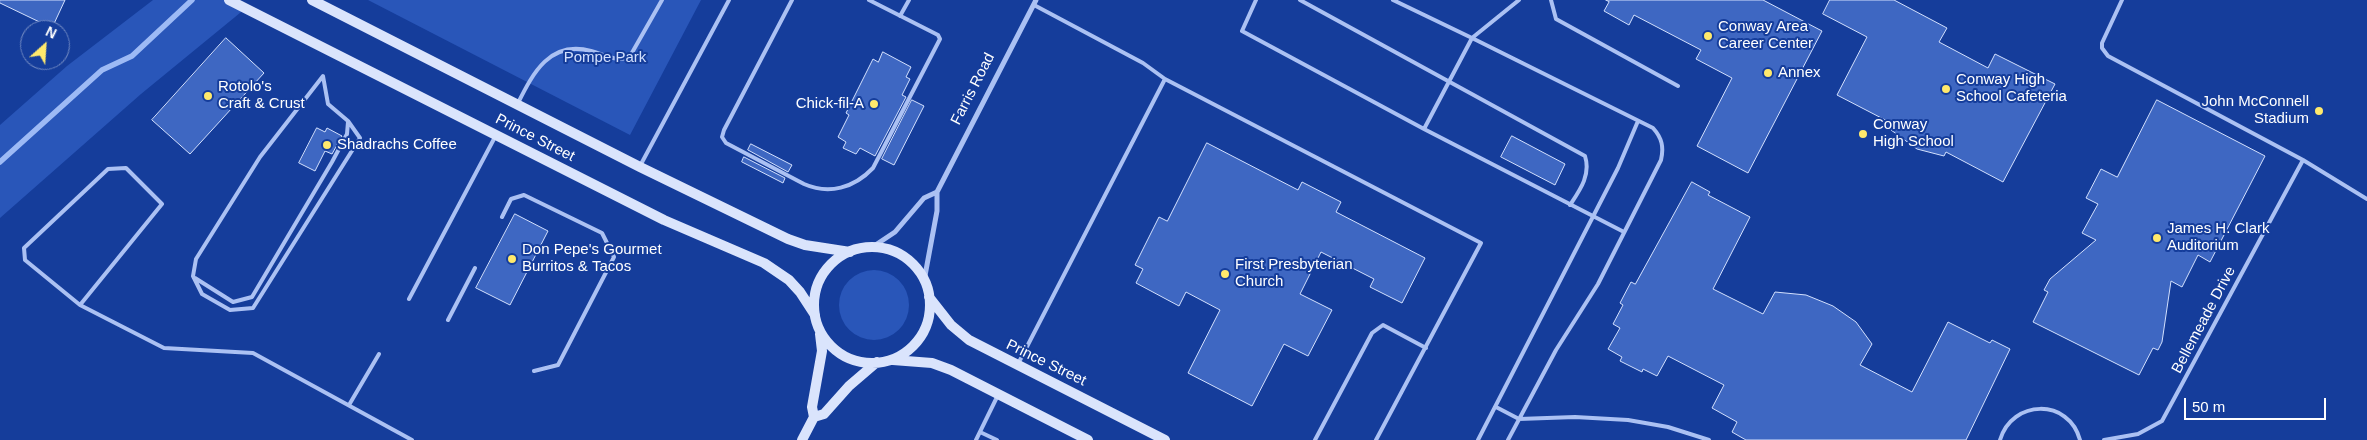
<!DOCTYPE html>
<style>
body{margin:0}
#map{position:relative;width:2367px;height:440px;overflow:hidden;background:#153d9b;font-family:Helvetica,sans-serif}
canvas{display:block}
.north{position:absolute;left:20px;top:20px;width:50px;height:50px;box-sizing:border-box;background:#153d9b;border:1px solid #738bc3;border-radius:50%;rotate:26deg;font-size:14px;font-weight:700;line-height:20px;text-align:center;color:#fff}
.north::after{content:'';display:block;margin:auto;width:18px;height:22px;background:#ffe96c;clip-path:polygon(50% 0,100% 100%,50% 72%,0 100%)}
.scale{position:absolute;left:2184px;top:398px;width:142px;height:22px;box-sizing:border-box;border:2px solid #fff;border-top:0;padding-left:6px;font-size:15px;line-height:18px;white-space:nowrap;color:#fff;-webkit-text-stroke:4px #153d9b;paint-order:stroke}
</style>
<div id="map">
<canvas width="2367" height="440"></canvas>
<div class="north">N</div>
<div class="scale">50 m</div>
</div>
<script>
const ctx = document.querySelector('canvas').getContext('2d');
ctx.lineJoin = 'round';
function paint(path, color) {
  ctx.fillStyle = color;
  ctx.fill(path, 'evenodd');
}
function trace(path, color, width, dash) {
  ctx.strokeStyle = color;
  ctx.lineWidth = width;
  ctx.lineCap = dash ? 'butt' : 'round';
  ctx.setLineDash(dash || []);
  ctx.stroke(path);
}
function label(font, color, halo, rows, align = 'center') {
  ctx.font = font + ' Helvetica,sans-serif';
  ctx.lineWidth = 4;
  ctx.setLineDash([]);
  ctx.textBaseline = 'middle';
  ctx.strokeStyle = halo;
  ctx.fillStyle = color;
  for (const [text, x, y, turn = 0] of rows) {
    ctx.save();
    ctx.translate(x, y);
    ctx.rotate((+turn || 0) * Math.PI / 180);
    ctx.textAlign = isNaN(turn) ? turn : align;
    if (halo) ctx.strokeText(text, 0, 0);
    ctx.fillText(text, 0, 0);
    ctx.restore();
  }
}
paint(new Path2D(`
 M153,0H229L246,8L141,94L0,218V125L67,66Z
 M368,0H701L630,135Z
 M839 305a35 35 0 1 1 70 0a35 35 0 1 1-70 0Z`), '#2956b9');
trace(new Path2D(`
 M0,162L102,70L132,56L192,0`), '#9dbaf5', 5.5);
const building = new Path2D(`
 M0,0H65L52,28L0,3Z
 M1606,0H1763L1822,31L1748,173L1697,146L1732,78L1696,59L1701,50L1634,15L1629,25L1604,11L1609,2Z
 M1830,0H1894L1947,28L1939,42L1988,68L1995,54L2055,84L2003,182L1946,152L1944,156L1917,149L1891,130L1893,124L1837,95L1867,37L1823,14Z
 M226,38L264,73L190,154L152,120Z
 M883,52L911,67L906,77L910,79L902,95L906,97L875,156L860,148L856,154L843,148L846,142L838,137L849,115L846,113L873,59L878,62Z
 M912,100L924,106L894,165L882,159Z
 M2157,100L2265,156L2210,262L2198,255L2182,287L2171,281L2162,342L2158,350L2153,348L2139,375L2033,322L2048,292L2044,290L2050,279L2096,240L2082,233L2098,204L2086,198L2101,169L2117,177Z
 M317,128L325,132L327,128L342,136L332,154L325,151L315,171L299,163Z
 M1512,136L1565,164L1555,185L1501,157Z
 M1207,143L1298,190L1302,182L1341,202L1336,212L1425,258L1402,303L1370,287L1374,279L1321,252L1300,294L1332,310L1308,356L1284,344L1252,406L1188,373L1220,310L1186,292L1179,306L1136,283L1143,269L1135,265L1159,217L1167,221Z
 M751,144L792,165L788,172L748,150Z
 M744,157L785,178L783,183L742,162Z
 M1692,182L1710,192L1708,195L1750,217L1713,289L1763,314L1775,292L1806,295L1833,306L1856,322L1872,344L1860,365L1912,392L1948,322L1990,343L1992,340L2010,349L1966,440H1746L1732,432L1737,422L1712,408L1724,385L1668,356L1657,376L1643,369L1642,372L1620,361L1622,357L1608,349L1620,328L1613,324L1623,305L1620,303L1631,282L1635,284Z
 M515,214L548,231L510,305L476,288Z`);
paint(building, '#3e67c2');
trace(building, '#d3e0fd', 1);
trace(new Path2D(`
 M792,0L724,130L722,137L726,143L804,184C829,195 854,188 873,168L940,39L938,35L869,0
 M1256,0L1242,31L1424,129L1624,232
 M1300,0L1585,156C1591,175 1580,190 1570,205
 M1393,0L1472,38L1424,129
 M1551,0L1556,19L1678,86
 M1034,5L1143,63L1165,79
 M900,16L909,0
 M323,76L328,104L348,121L360,138L253,308L230,310L202,294L193,276L196,259L260,157Z
 M518,103C533,73 550,40 591,51C605,55 614,61 629,58L662,0
 M2303,160L2367,199
 M640,166L729,0
 M502,217L511,199L524,195L602,233L614,257L558,365L534,371
 M195,278L233,302L252,297L332,162L347,134L348,122
 M409,299L495,137
 M80,305L162,204L126,168L108,169L24,248L25,260L80,305L164,348L253,353L412,440
 M448,320L475,268
 M1018,364L1165,79L1481,243L1376,440
 M349,405L379,354
 M1496,407L1519,419L1575,417L1628,420L1668,427L1709,440
 M980,432L997,440
 M976,440L998,395
 M1315,440L1372,333L1383,325L1426,348
 M1478,440L1618,168L1638,121
 M1508,440L1556,350L1598,284L1661,160C1664,147 1662,138 1653,128L1472,38L1519,0
 M2000,440C2012,399 2069,398 2080,440
 M2104,440L2138,434L2162,421L2303,160L2108,56L2102,48V43L2122,0`), '#abc1f3', 4);
trace(new Path2D(`
 M871,248L895,232L924,198L937,192
 M924,281L937,211V192L1036,0`), '#abc1f3', 5);
trace(new Path2D(`
 M229,0L664,220L764,263L789,280L800,292L815,315
 M312,0L640,167L788,239L805,245L850,252
 M814 305a58 58 0 1 1 116 0a58 58 0 1 1-116 0Z
 M929,297L951,325L969,340L1165,440
 M893,360L932,363L951,370L1088,440
 M814,417L824,414L849,386L877,362
 M802,440L814,417L812,407L822,351L820,334`), '#dae4fc', 10);
for (const [x, y, r, color] of [
 [1708,36,5,"#ffe96c"],
 [1768,73,5,"#ffe96c"],
 [1946,89,5,"#ffe96c"],
 [208,96,5,"#ffe96c"],
 [874,104,5,"#ffe96c"],
 [2319,111,5,"#ffe96c"],
 [1863,134,5,"#ffe96c"],
 [327,145,5,"#ffe96c"],
 [2157,238,5,"#ffe96c"],
 [512,259,5,"#ffe96c"],
 [1225,274,5,"#ffe96c"]
]) {
  const dot = new Path2D();
  dot.arc(x, y, r, 0, 2 * Math.PI);
  ctx.fillStyle = color;
  ctx.fill(dot);
  trace(dot, '#153d9b', 2);
}
label('15px', '#fff', '#153d9b', [
 ["Conway Area",1718,27],
 ["Career Center",1718,44],
 ["Annex",1778,73],
 ["Conway High",1956,80],
 ["School Cafeteria",1956,97],
 ["Rotolo's",218,87],
 ["Craft & Crust",218,104],
 ["John McConnell",2309,102,"right"],
 ["Stadium",2309,119,"right"],
 ["Chick-fil-A",864,104,"right"],
 ["Conway",1873,125],
 ["High School",1873,142],
 ["Shadrachs Coffee",337,145],
 ["James H. Clark",2167,229],
 ["Auditorium",2167,246],
 ["Don Pepe's Gourmet",522,250],
 ["Burritos & Tacos",522,267],
 ["First Presbyterian",1235,265],
 ["Church",1235,282]
], 'left');
label('15px', '#d3e0fd', '#153d9b', [
 ["Pompe Park",605,58]
]);
label('15px', '#fff', '#153d9b', [
 ["Farris Road",973,89,-63],
 ["Prince Street",535,138,27],
 ["Bellemeade Drive",2204,320,-62],
 ["Prince Street",1046,363,26]
]);
</script>
